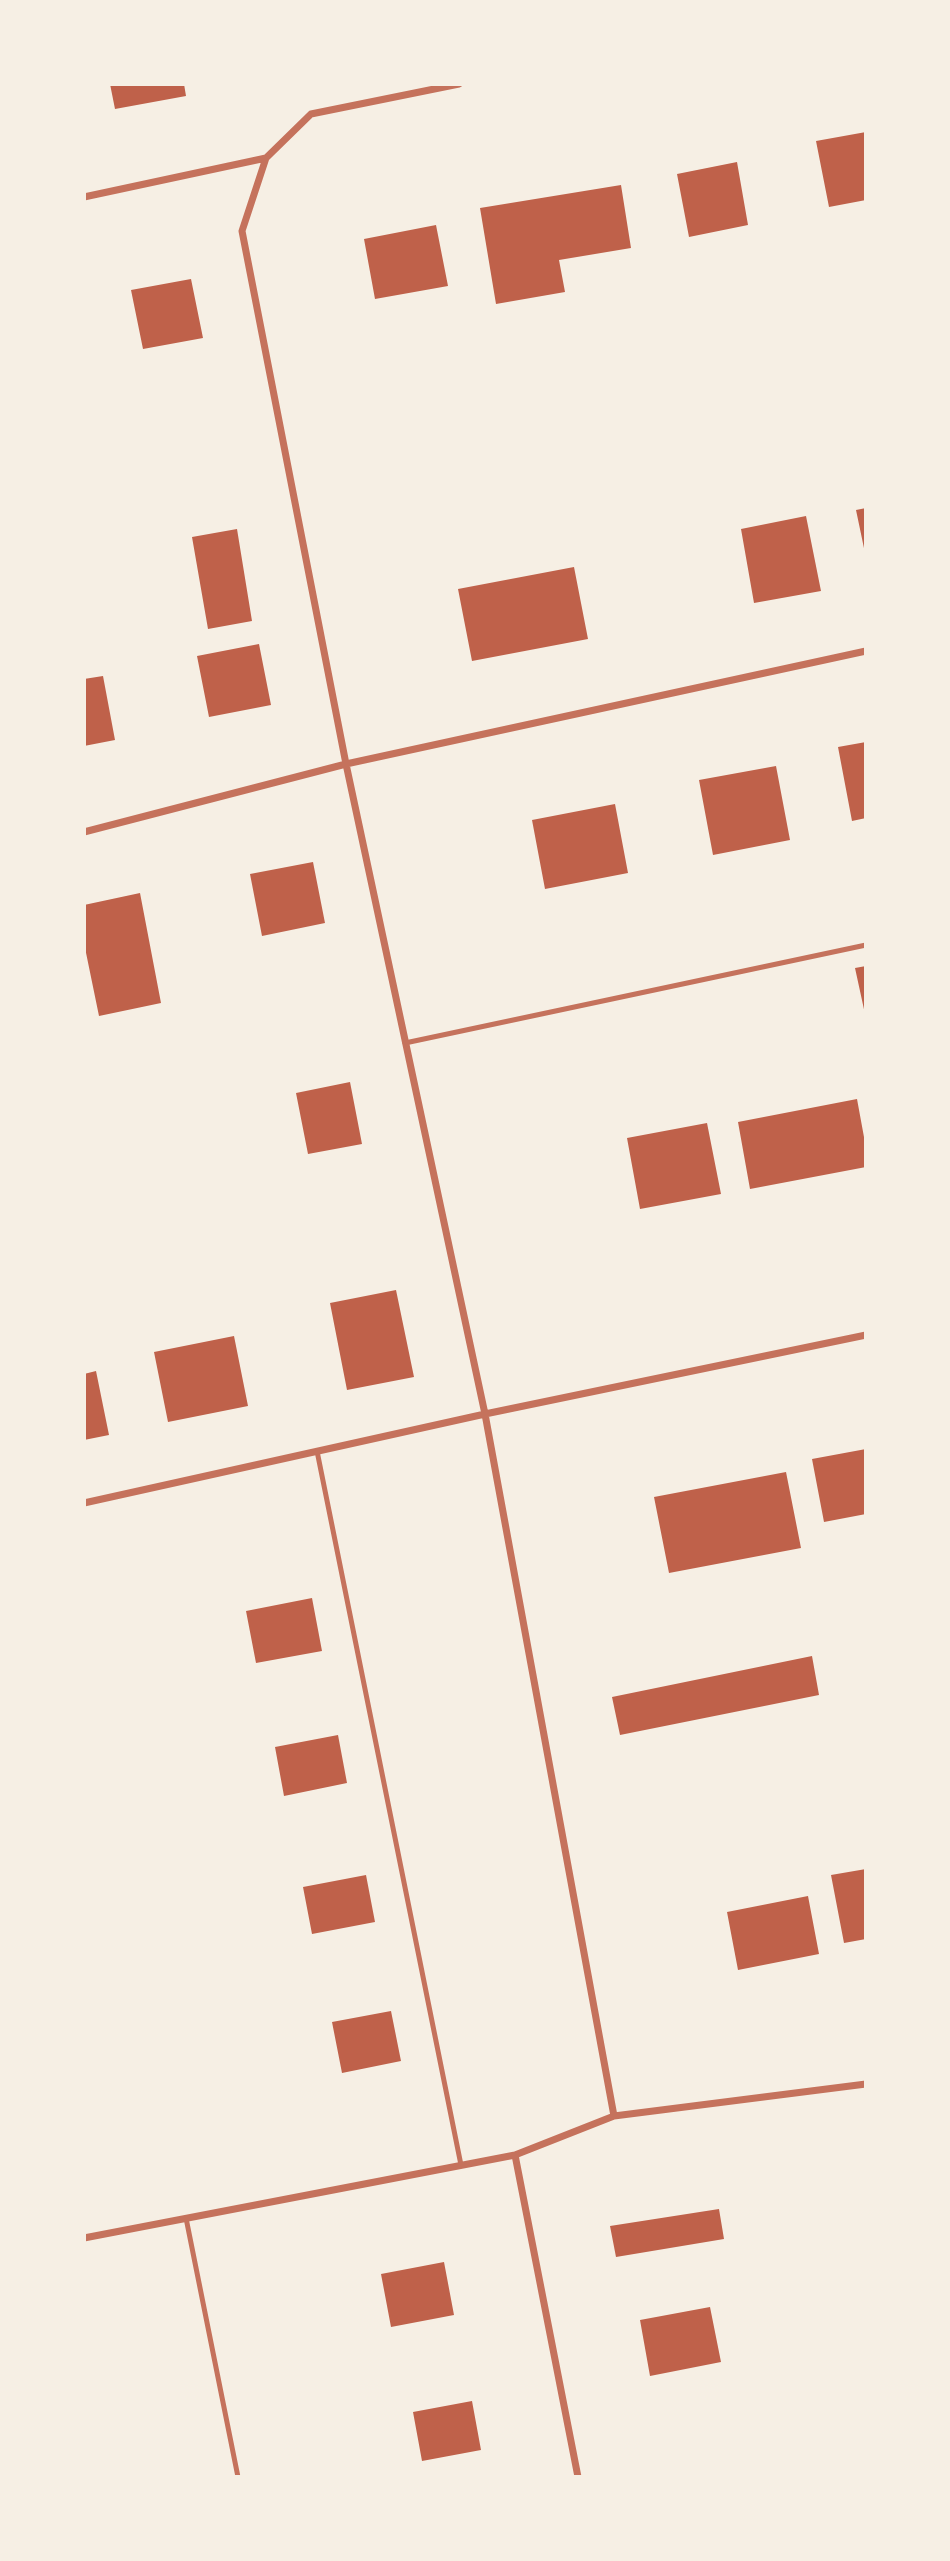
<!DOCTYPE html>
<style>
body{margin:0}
#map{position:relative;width:950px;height:2561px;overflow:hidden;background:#f6efe4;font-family:Roboto,sans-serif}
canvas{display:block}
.frame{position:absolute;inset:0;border:86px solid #f6efe4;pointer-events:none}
</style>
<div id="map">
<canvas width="950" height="2561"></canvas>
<div class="frame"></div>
</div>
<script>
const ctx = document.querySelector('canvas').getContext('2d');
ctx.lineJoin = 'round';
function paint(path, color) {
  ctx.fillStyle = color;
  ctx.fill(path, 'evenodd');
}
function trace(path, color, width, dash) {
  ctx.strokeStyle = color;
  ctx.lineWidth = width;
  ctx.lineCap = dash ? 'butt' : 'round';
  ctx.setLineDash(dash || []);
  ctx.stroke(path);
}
paint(new Path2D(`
 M110,84H184L186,96L115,109Z
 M866,132V200L829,207L816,141Z
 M737,162L748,225L689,237L677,174Z
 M621,185L631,248L559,260L565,292L496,304L480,208Z
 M436,225L448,286L375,299L364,239Z
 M191,279L203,338L143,349L131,290Z
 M866,508V553H865L856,510Z
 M806,516L821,591L754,603L741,529Z
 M237,529L252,621L208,629L192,537Z
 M574,567L588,639L472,661L458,589Z
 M259,644L271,705L209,717L197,656Z
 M103,676L115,740L84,746V679Z
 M866,742V818L852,821L838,747Z
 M776,766L790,840L713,855L699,780Z
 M615,804L628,873L545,889L532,820Z
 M313,862L325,923L262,936L250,874Z
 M140,893L161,1003L99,1016L84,943V905Z
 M866,966V1014H865L855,968Z
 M350,1082L362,1144L308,1154L296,1093Z
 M857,1099L866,1148V1167L750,1189L738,1122Z
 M707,1123L721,1194L640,1209L627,1138Z
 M396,1290L414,1377L347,1390L330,1303Z
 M234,1336L248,1406L168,1422L154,1352Z
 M96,1371L109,1435L84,1440V1374Z
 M866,1449V1514L824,1522L812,1459Z
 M786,1472L801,1548L669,1573L654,1497Z
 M312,1598L322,1651L256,1663L246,1611Z
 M812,1656L819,1695L620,1735L612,1697Z
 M338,1735L347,1783L284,1796L275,1747Z
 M866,1869V1939L844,1943L831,1875Z
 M366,1875L375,1922L312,1934L303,1887Z
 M808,1896L819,1954L738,1970L727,1912Z
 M391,2011L401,2061L342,2073L332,2022Z
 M719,2209L724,2239L616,2257L610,2226Z
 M444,2262L454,2315L391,2327L381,2274Z
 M710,2307L721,2362L650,2376L640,2320Z
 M472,2401L481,2450L422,2461L413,2412Z`), '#bf614a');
trace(new Path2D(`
 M405,1043L866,945
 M317,1451L461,2165
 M186,2218L238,2477`), '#c5725c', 5);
trace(new Path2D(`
 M266,158L242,231L346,764L485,1414L614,2116
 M84,197L266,158L311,114L459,84
 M84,832L346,764L866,651
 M84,1503L485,1414L866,1335
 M515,2155L578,2477
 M84,2238L515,2155L614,2116L866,2084`), '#c5725c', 7);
</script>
